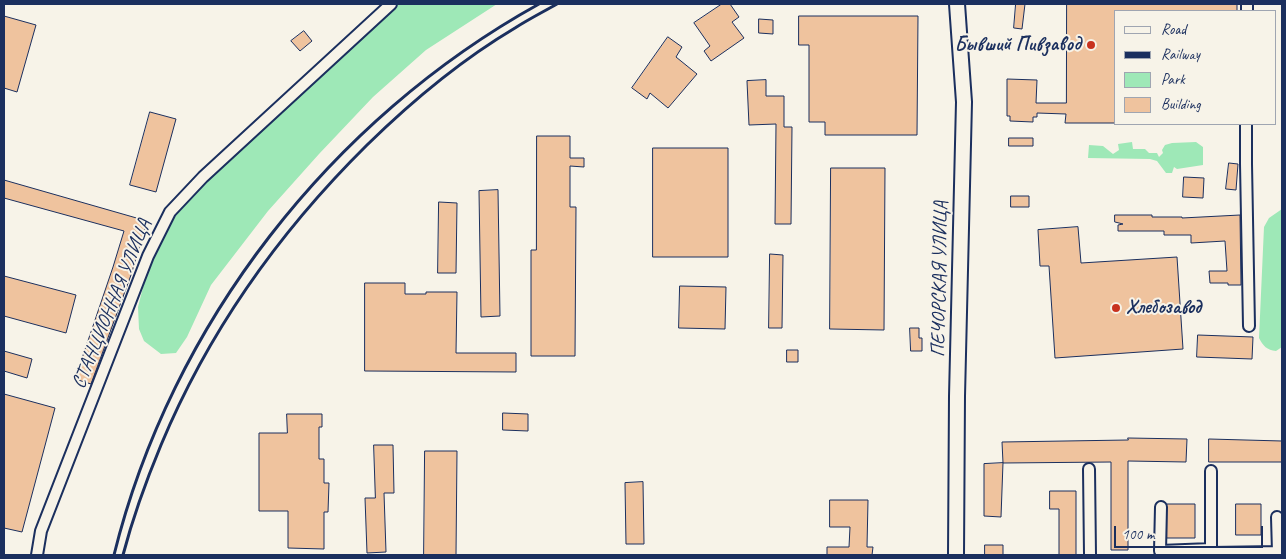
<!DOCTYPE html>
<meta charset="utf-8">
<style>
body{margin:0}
#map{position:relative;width:1286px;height:559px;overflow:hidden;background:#f7f3e8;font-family:Caveat,sans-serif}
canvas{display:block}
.frame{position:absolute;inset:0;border:5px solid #1b2f5e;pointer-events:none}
.legend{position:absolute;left:1114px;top:10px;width:162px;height:115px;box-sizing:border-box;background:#f7f3e8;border:1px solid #9fa5b1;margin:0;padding:6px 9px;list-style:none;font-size:15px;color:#1b2f5e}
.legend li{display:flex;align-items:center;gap:10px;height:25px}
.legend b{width:25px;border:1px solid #9fa5b1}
.scale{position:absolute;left:1114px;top:526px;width:149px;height:22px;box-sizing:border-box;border:2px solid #1b2f5e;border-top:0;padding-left:6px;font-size:15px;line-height:18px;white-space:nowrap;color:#1b2f5e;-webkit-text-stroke:4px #f7f3e8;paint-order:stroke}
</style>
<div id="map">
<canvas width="1286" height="559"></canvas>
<div class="frame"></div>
<ul class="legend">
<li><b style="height:6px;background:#f7f3e8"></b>Road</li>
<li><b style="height:6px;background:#1b2f5e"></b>Railway</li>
<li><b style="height:14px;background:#9ee8b7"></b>Park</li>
<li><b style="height:14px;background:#efc39e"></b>Building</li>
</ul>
<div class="scale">100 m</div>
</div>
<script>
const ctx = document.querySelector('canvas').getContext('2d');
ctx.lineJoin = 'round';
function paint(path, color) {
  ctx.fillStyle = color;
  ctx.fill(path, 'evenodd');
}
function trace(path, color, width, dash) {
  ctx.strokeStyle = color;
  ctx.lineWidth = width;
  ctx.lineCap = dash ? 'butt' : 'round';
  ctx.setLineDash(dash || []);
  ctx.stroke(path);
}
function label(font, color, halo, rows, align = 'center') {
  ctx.font = font + ' Caveat,sans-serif';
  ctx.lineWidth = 4;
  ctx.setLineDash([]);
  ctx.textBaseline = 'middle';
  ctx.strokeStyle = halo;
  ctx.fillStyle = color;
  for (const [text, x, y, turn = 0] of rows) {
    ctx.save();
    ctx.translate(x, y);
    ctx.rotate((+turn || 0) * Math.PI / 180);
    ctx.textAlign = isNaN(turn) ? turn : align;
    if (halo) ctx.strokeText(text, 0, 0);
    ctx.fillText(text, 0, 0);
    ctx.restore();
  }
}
paint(new Path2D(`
 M392,4H497L426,50L373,97L319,154L268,211L211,285L187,337L176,353L161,354L144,341L139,329L138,307L153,248L177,214L223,165Z
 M1132,142L1133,149H1145L1149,153H1157L1159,157L1163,153L1162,150L1165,145L1172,143L1196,142L1203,147V165L1177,169L1174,167L1172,173H1166L1157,161L1150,159L1088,158L1089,145L1103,146L1113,154L1119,150L1118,144Z
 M1282,209V347L1276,351C1267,350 1263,346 1259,338L1264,227L1269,218Z`), '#9ee8b7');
const building = new Path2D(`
 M722,4H730L739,17L732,22L744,38L711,61L704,51L710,46L694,23Z
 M1016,4H1025L1022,29L1014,28Z
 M1067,4H1237V11H1115V123H1065L1066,114L1037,113V117H1033V122L1010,121V116H1007V79L1037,80L1036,103H1066Z
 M4,16L36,25L17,92L4,88Z
 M799,16H918L917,135H825V122H809V45H799Z
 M759,19L773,20V34L759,33Z
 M304,31L312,41L300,51L291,41Z
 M668,37L682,47L676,57L697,74L668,108L650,93L647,99L632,88Z
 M766,80V96H784V127H792L791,224H775L776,124L749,125L747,81Z
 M150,112L176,119L156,192L130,185Z
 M537,136H570V158H584V167L570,166V207H576L575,356H531V250H536Z
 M1009,138H1033V146H1009Z
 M653,148H728V257H653Z
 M1229,163L1238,164L1236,190L1226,189Z
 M831,168H885L884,330L830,329Z
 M1184,177L1204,178L1203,198L1183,197Z
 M4,180L147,221L131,275L91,384L75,379L113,267L124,231L4,198Z
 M498,190L500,316L481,317L479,191Z
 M1011,196H1029V207H1011Z
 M439,202L457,203L456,273H438Z
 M1115,215H1152V217H1182V218L1240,215L1241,285H1228V283H1210L1209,271H1227L1225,241L1191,243V235H1164V231H1118V225L1123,224L1115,222Z
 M1078,227L1081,263L1177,257L1183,349L1055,358L1049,266H1040L1038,230Z
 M770,254L783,255L782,328H769Z
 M4,276L76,295L66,333L4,316Z
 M365,283H405V294H426V292H457L456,353H516V372L365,371Z
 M680,286L726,287L725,329L679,328Z
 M910,328H919V338H922V351H911Z
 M1198,335L1253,337L1252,359L1197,357Z
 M787,350H798V362H787Z
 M4,351L32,359L27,378L4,371Z
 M4,394L55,408L22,532L4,528Z
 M503,413L528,414V431L503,430Z
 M287,414H322V427H319V459H324V483H329L328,512H324V549L288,548V511H259V433H287Z
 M1128,438L1187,439L1186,462L1128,461V550H1111V462L1003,463L1002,442L1128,440Z
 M1209,439L1282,441V462H1209Z
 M374,445H393L394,493H384L386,552L367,553L365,498H375Z
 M425,451H457L456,555H424Z
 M1003,463L1001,517L984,516V464Z
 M643,482L644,544H626L625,483Z
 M1050,491H1076V555H1059V509H1050Z
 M830,500H868L867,547H873L872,555H827V547H849L850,527H830Z
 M1167,504H1195V538H1167Z
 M1236,504H1261V535H1236Z
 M985,545H1003V555H985Z`);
paint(building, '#efc39e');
trace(building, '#1b2f5e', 1);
const street = new Path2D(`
 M1247,11V4
 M1246,124V164L1249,326
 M1089,469L1090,555
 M1161,507L1160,551L1211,549
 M1211,553L1278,552L1277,517
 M1211,554V471
 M37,555L41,531L148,256L170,212L203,177L391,4`);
const secondary = new Path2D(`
 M956,555L957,396L964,102L957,4`);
trace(street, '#1b2f5e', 14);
trace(secondary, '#1b2f5e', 18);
trace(street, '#f7f3e8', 10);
trace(secondary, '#f7f3e8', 14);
trace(new Path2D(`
 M114,555C171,324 331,119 539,4
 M123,555C133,517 146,481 161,445C209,330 279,232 367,145C412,101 461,60 515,28C529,19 543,12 557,4`), '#1b2f5e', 3);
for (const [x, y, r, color] of [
 [1091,45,5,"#c8321e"],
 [1116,308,5,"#c8321e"]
]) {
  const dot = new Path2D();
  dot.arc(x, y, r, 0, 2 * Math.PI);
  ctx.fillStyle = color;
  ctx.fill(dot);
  trace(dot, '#f7f3e8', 2);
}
label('bold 20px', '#1b2f5e', '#f7f3e8', [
 ["Бывший Пивзавод",1081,45],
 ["Хлебозавод",1126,308,"left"]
], 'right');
label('20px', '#1b2f5e', '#f7f3e8', [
 ["ПЕЧОРСКАЯ УЛИЦА",940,279,-89],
 ["СТАНЦИОННАЯ УЛИЦА",112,304,-68]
]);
</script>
